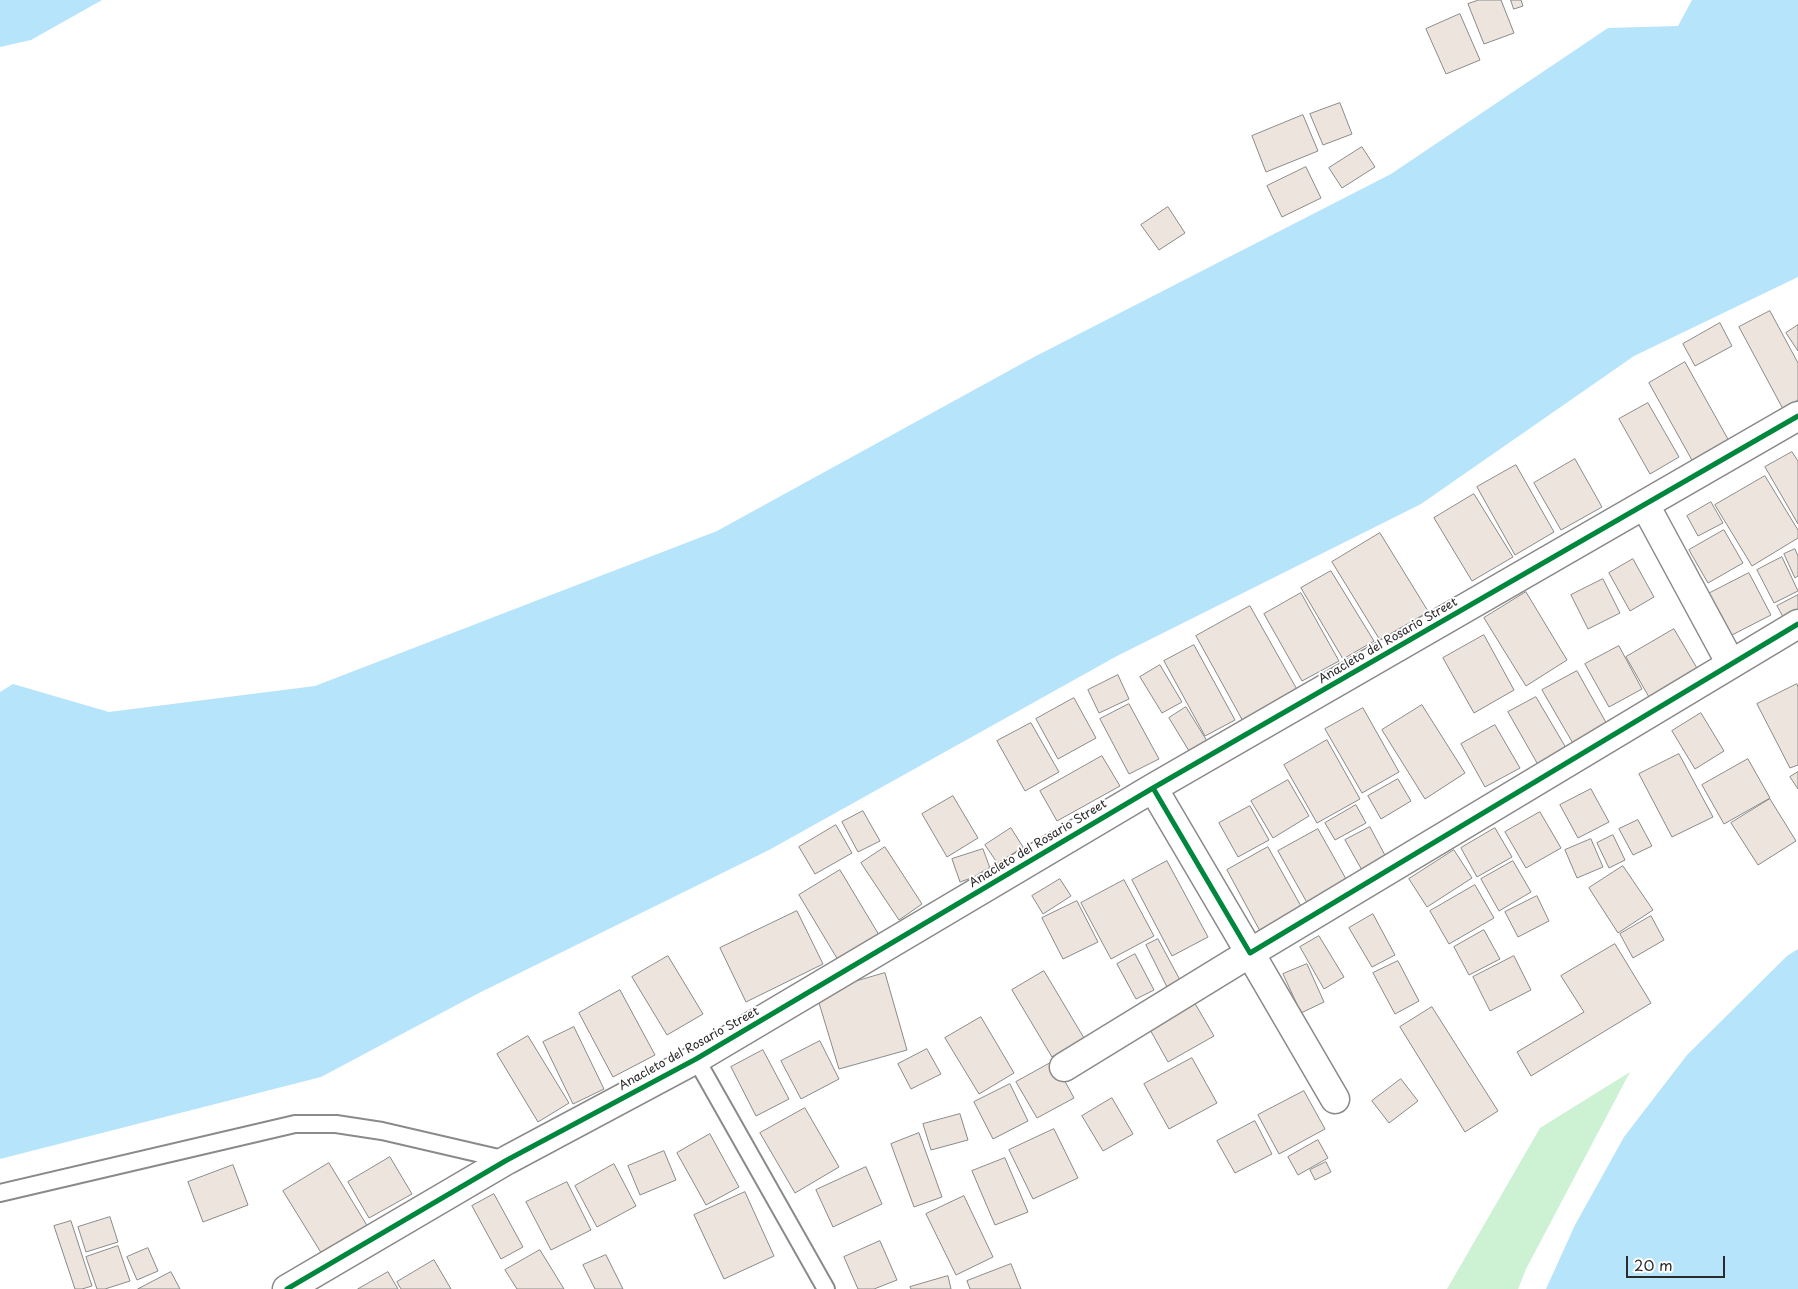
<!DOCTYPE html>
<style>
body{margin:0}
#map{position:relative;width:1798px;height:1289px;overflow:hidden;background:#fff;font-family:"Playpen Sans",sans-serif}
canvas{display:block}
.scale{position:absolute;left:1626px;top:1256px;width:99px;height:22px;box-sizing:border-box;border:2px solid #2b2b2b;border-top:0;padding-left:6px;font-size:15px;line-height:18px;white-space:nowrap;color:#2b2b2b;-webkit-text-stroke:4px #fff;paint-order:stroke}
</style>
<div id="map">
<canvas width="1798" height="1289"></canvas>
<div class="scale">20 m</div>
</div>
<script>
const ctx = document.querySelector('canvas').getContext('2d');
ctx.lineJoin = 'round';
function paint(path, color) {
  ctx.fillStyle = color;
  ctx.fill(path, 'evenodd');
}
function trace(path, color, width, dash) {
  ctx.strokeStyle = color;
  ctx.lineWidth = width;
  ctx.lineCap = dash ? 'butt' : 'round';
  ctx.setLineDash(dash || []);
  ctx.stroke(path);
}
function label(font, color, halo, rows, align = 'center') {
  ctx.font = font + ' "Playpen Sans",sans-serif';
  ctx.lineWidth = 4;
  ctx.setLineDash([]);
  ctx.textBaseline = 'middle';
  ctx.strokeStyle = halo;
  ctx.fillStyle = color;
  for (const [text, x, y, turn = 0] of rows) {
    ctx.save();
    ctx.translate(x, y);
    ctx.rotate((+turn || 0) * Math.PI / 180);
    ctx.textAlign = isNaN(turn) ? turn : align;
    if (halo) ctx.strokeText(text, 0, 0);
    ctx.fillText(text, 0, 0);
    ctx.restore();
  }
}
paint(new Path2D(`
 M1630,1072L1526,1269L1518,1289H1447L1540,1128Z`), '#ccf1d3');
paint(new Path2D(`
 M0,0H102L31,40L0,47Z
 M1692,0H1798V277L1634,356L1421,504L1117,656L769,850L479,993L321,1077L0,1159V692L13,684L109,712L315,686L717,531L1034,357L1391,174L1608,28L1678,26Z
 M1798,949V1289H1546L1575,1225L1624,1137L1687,1055L1787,956Z`), '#b6e4fa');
const building = new Path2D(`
 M1479,0H1501L1514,33L1484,44L1468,4Z
 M1511,0H1521L1523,6L1514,9Z
 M1460,14L1480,60L1446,74L1426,29Z
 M1340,103L1352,134L1323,145L1310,114Z
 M1303,115L1318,151L1266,172L1252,136Z
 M1362,147L1375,167L1342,188L1329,168Z
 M1306,167L1321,198L1282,217L1267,186Z
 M1168,207L1185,233L1159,250L1141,225Z
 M1770,311L1798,363V400L1783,409L1739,327Z
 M1720,323L1732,346L1695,366L1683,344Z
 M1798,325V351L1786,333Z
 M1685,362L1729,441L1693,462L1649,383Z
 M1648,403L1679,457L1650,474L1619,419Z
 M1792,452L1798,461V524L1765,467Z
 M1575,459L1602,507L1561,530L1534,483Z
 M1516,465L1554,532L1515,555L1477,487Z
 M1765,476L1798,530V538L1752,566L1715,505Z
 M1474,494L1513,557L1472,581L1434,518Z
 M1711,502L1723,523L1698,536L1687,516Z
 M1724,530L1743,563L1708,583L1689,550Z
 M1380,533L1431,616L1383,645L1332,562Z
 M1795,549L1798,556V576L1795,578L1784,554Z
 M1782,557L1798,591L1774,603L1757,570Z
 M1633,559L1654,597L1630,611L1609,573Z
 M1331,571L1374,641L1343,659L1301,588Z
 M1749,573L1771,615L1730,636L1708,594Z
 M1603,579L1620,613L1588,629L1571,595Z
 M1526,592L1567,660L1526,686L1484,618Z
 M1301,593L1339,661L1302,681L1264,614Z
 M1798,595V615L1786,622L1777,606Z
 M1250,606L1299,693L1244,723L1196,636Z
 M1674,629L1701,675L1653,704L1626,657Z
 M1484,635L1514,690L1474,713L1443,658Z
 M1194,645L1235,720L1205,736L1164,661Z
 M1619,646L1642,689L1609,707L1585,664Z
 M1160,665L1182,702L1162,713L1140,677Z
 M1577,671L1612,733L1578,752L1542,690Z
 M1118,675L1129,699L1099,713L1088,690Z
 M1797,684L1798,687V765L1790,768L1757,704Z
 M1536,697L1569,753L1541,770L1508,712Z
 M1074,698L1096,738L1058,759L1036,719Z
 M1129,704L1159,759L1129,774L1100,719Z
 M1422,705L1465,773L1425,799L1382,730Z
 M1186,707L1207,741L1189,751L1169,718Z
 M1363,708L1399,772L1362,793L1325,729Z
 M1701,713L1724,751L1695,769L1672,731Z
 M1031,723L1059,772L1025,791L997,741Z
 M1495,725L1520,768L1485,787L1461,744Z
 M1327,740L1360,799L1317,823L1284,765Z
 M1679,754L1713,817L1672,837L1639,774Z
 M1102,756L1120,786L1057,821L1040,791Z
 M1748,759L1770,798L1724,824L1702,785Z
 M1798,772V789L1790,777Z
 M1398,779L1411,801L1381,819L1368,796Z
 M1288,780L1309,816L1273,838L1251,801Z
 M1591,789L1609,822L1578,838L1560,805Z
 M953,796L978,838L947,857L922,814Z
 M1770,799L1796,841L1758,865L1731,823Z
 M1356,805L1366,823L1335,840L1325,823Z
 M1250,806L1269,840L1238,857L1219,823Z
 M863,811L880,841L858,852L842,822Z
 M1540,812L1561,848L1526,868L1505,832Z
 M1638,820L1652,846L1633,855L1619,829Z
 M836,825L852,853L815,874L799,847Z
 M1370,827L1387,859L1363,872L1345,840Z
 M1011,828L1023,847L998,864L985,845Z
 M1495,828L1512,857L1477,877L1461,848Z
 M1318,829L1350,886L1310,908L1278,851Z
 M1613,835L1625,860L1609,868L1597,843Z
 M1591,839L1603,867L1577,878L1565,850Z
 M885,847L922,904L899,920L861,863Z
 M1268,847L1302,908L1260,931L1227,870Z
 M983,849L991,871L960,882L952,859Z
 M1454,850L1472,878L1427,907L1409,879Z
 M1167,861L1208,937L1172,956L1132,880Z
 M1513,861L1531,892L1499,911L1481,879Z
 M1623,866L1653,910L1618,933L1589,888Z
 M840,870L879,935L838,960L799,895Z
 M1060,879L1071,896L1043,914L1032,896Z
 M1124,880L1154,936L1111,959L1081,903Z
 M1475,885L1494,918L1449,944L1430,911Z
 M1537,896L1549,921L1518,937L1505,912Z
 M1077,901L1098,942L1063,959L1042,918Z
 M797,911L823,964L746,1002L720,948Z
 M1373,914L1395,955L1372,967L1349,928Z
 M1651,916L1664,940L1633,958L1620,934Z
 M1484,930L1500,959L1469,975L1454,947Z
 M1319,936L1344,977L1324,989L1300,947Z
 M1158,939L1180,980L1167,987L1146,945Z
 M1615,944L1651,1003L1531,1076L1517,1052L1584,1012L1561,976Z
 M1135,954L1154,990L1136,999L1117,964Z
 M668,956L703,1014L667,1035L632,977Z
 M1514,956L1531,990L1490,1011L1473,977Z
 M1398,961L1419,1001L1395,1014L1373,973Z
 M1307,964L1324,1002L1301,1013L1283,974Z
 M1044,971L1084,1038L1052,1057L1012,990Z
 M885,973L907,1050L839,1069L816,993Z
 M620,990L655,1055L613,1077L579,1013Z
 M1193,1000L1214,1036L1168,1062L1148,1026Z
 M1432,1007L1498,1111L1465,1132L1400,1027Z
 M981,1017L1014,1073L979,1094L945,1038Z
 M574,1027L604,1089L573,1104L543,1042Z
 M528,1036L569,1103L538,1122L497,1054Z
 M820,1041L839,1079L801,1099L781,1061Z
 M927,1049L941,1074L911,1089L898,1064Z
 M763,1050L789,1099L756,1116L731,1067Z
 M1192,1058L1217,1103L1169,1129L1144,1084Z
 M1054,1061L1074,1098L1037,1118L1016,1082Z
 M1401,1079L1418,1101L1389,1123L1372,1101Z
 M1010,1084L1028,1121L993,1139L974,1102Z
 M1304,1091L1325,1129L1279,1154L1258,1115Z
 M1112,1098L1133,1134L1103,1151L1082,1116Z
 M805,1108L839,1167L795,1193L760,1133Z
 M960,1114L968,1140L931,1150L923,1124Z
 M1255,1121L1272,1154L1235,1173L1217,1141Z
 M1054,1129L1078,1178L1033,1199L1009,1150Z
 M919,1133L942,1197L914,1207L891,1144Z
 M710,1134L739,1187L706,1205L677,1153Z
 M1318,1140L1328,1158L1298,1175L1288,1157Z
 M664,1151L676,1180L640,1195L628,1166Z
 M390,1157L412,1194L369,1218L348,1182Z
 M1005,1158L1028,1212L995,1225L972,1171Z
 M1326,1162L1331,1172L1315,1180L1310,1170Z
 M329,1163L371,1232L325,1259L283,1191Z
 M614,1164L636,1206L597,1227L575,1186Z
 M233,1165L248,1205L203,1222L188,1182Z
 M866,1167L882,1204L833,1227L816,1190Z
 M567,1182L591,1230L551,1250L526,1202Z
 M745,1192L774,1256L724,1279L694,1215Z
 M494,1194L523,1247L501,1259L472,1206Z
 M964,1196L993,1257L956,1275L926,1214Z
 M110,1217L118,1242L86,1252L78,1227Z
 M71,1221L92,1286L82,1289H75L54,1226Z
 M880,1241L897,1280L874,1289H858L844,1257Z
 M118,1246L130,1281L105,1289H97L86,1257Z
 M148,1248L158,1271L137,1280L127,1257Z
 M540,1250L564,1289H517L505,1270Z
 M606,1255L623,1289H595L583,1265Z
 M434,1260L451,1289H401L397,1282Z
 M1011,1264L1021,1289H970L967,1281Z
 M171,1272L180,1289H138Z
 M388,1272L398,1289H358Z
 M948,1276L951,1289H911L910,1287Z`);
paint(building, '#ede5dd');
trace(building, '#8a8a8a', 1);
const lane = new Path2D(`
 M696,1059L826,1289
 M0,1193L295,1124H336L382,1131L507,1160`);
const street = new Path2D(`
 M1645,505L1731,664
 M1153,788L1250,953L1798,624
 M1064,1067L1250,953L1335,1099
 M287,1289L507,1160L696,1059L1153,788L1798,416`);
trace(lane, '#8a8a8a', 20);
trace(street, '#8a8a8a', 31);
trace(lane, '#fff', 16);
trace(street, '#fff', 28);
trace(new Path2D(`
 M1153,788L1250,953L1798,624
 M287,1289L507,1160L696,1059L1153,788L1798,416`), '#00873e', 5);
label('12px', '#2b2b2b', '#fff', [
 ["Anacleto del Rosario Street",1388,641,-30],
 ["Anacleto del Rosario Street",1038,844,-31],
 ["Anacleto del Rosario Street",689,1049,-29]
]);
</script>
